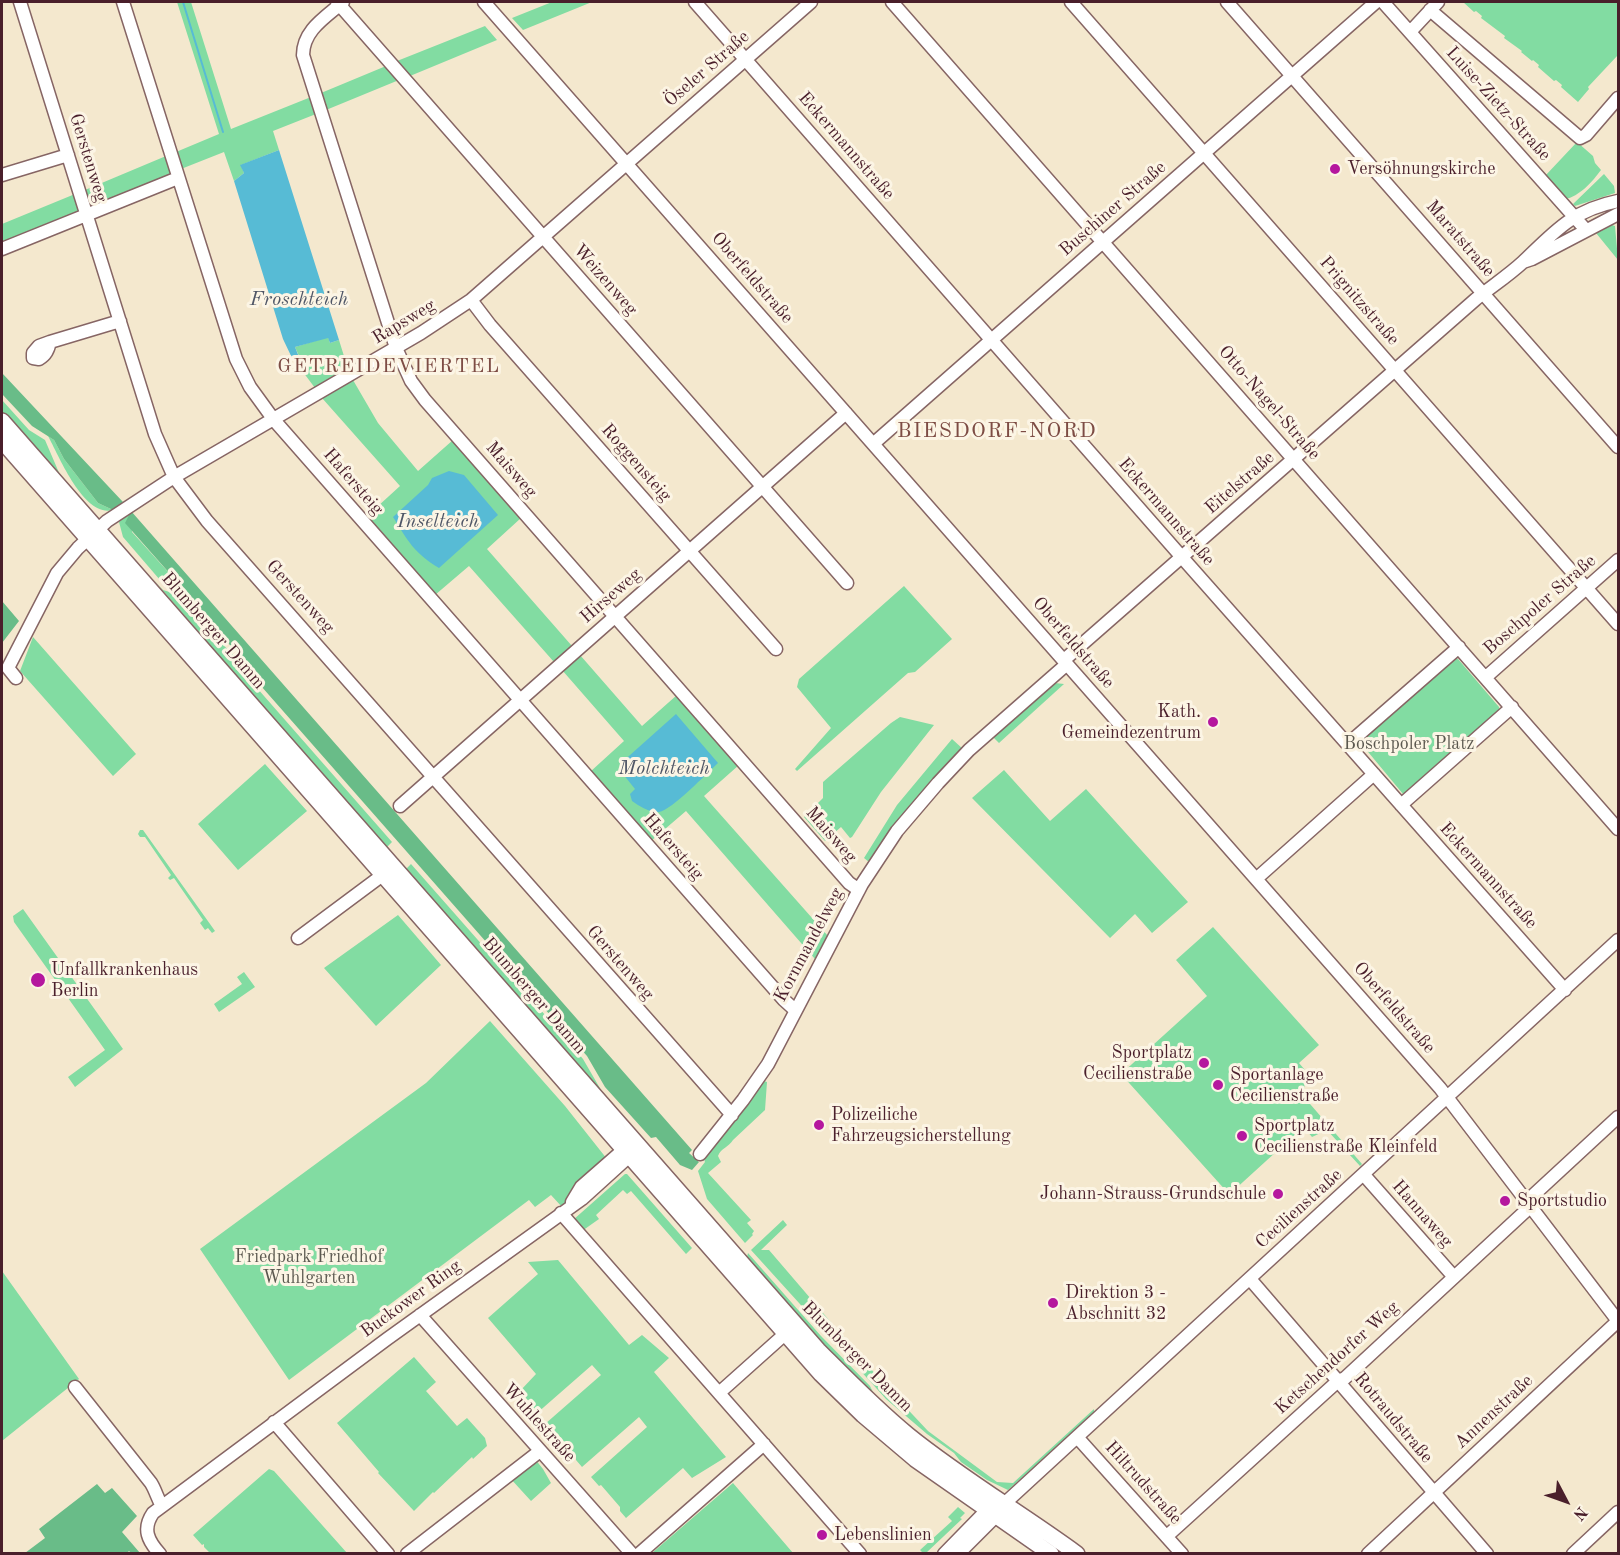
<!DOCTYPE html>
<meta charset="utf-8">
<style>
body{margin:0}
#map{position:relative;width:1620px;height:1555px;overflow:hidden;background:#f4e8ce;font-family:"Old Standard TT",serif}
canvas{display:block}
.frame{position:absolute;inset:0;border:3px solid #4a1f2b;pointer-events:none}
.north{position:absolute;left:1536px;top:1471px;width:60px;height:60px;-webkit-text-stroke:4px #fcf5e5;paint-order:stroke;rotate:131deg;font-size:16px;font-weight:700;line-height:24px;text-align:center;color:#4a1f2b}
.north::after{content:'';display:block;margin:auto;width:21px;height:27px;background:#4a1f2b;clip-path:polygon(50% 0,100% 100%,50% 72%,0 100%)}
</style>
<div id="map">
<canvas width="1620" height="1555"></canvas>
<div class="frame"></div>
<div class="north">N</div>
</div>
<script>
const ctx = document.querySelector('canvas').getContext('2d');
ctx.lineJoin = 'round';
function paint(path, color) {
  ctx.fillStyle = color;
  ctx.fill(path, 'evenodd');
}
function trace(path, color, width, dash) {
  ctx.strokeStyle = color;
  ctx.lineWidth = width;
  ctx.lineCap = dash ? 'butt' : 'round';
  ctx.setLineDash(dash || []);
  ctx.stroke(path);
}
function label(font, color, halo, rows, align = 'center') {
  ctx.font = font + ' "Old Standard TT",serif';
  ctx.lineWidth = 6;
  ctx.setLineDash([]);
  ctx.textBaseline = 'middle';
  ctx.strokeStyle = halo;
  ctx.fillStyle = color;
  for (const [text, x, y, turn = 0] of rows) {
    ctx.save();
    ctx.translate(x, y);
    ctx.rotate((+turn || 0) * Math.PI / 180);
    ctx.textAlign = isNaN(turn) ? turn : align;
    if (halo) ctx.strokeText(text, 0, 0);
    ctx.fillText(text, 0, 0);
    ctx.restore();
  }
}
paint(new Path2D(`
 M177,2H191L231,129L311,97L316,114L273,131L279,150L241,165L244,173L234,181L224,152L181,169L176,152L219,134Z
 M552,2H592L523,30L512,18Z
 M1463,2H1618V55L1588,87L1589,89L1578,102L1561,87L1562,85L1556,80L1554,81L1538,67L1539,65L1533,60L1532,61L1521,52L1522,51L1504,38L1505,36L1481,18L1482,16L1476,11L1474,12Z
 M485,26L497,40L410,76L397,61Z
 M386,66L399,80L326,110L321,93Z
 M1577,142L1593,156L1595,163L1601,170C1593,181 1579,197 1565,199L1545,176Z
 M166,156L171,174L91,207L85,190Z
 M1604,174L1614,186L1615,193L1575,206L1573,204Z
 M75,194L81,212L2,247V224Z
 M1612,225L1615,226L1618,260L1596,233Z
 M328,337L330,343L339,340L348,369L315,388L294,360L299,356L295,347Z
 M353,380L378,423L418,471L453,440L521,518L487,549L572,646L554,662L469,566L435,595L366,517L400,486L322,398Z
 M2,400L29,430L45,440L60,475L58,477L2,414Z
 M48,436L54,440L64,459L98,503L113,510C84,518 59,456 48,436Z
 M131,511L132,532L179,584L178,587L160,580L123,537L119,522Z
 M152,578L163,590L179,595L222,644L236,657L250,680L392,842L385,849L219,659L203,637Z
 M904,586L952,639L915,672L908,673L797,771L795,769L831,728L797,687L799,679Z
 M33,637L136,754L113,776L20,671Z
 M580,655L642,726L677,695L739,765L704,796L828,936L815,959L686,811L651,841L590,772L624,741L562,670Z
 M1453,658L1458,659L1499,707L1500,712L1406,794H1403L1359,741Z
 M1055,683L1064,684L999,743L993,737Z
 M900,717L934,725L881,792L852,837L850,838L841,827L825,841L804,817L823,798V782L891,723Z
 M952,739L963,749L906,811L869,862L864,858L897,805Z
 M265,764L307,811L238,870L198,824Z
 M1004,770L1050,821L1086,789L1188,902L1152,933L1135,914L1110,938L972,798Z
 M140,830H143L215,931L212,933L208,928L205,930L200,923L203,920L174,878L170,880L168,878L171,875L145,837H140L138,834Z
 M411,864L514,981L531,994L539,1008L583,1059L601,1090L598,1092L404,871Z
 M23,909L123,1049L75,1087L68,1077L105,1050L14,922L13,916Z
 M398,915L441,965L376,1026L324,968Z
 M1213,927L1319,1045L1299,1063L1305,1070L1304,1097L1362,1164L1360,1166L1327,1130L1312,1137L1306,1130L1299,1131L1232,1192L1228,1193L1121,1074L1207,996L1176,960Z
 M244,972L255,987L219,1012L214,1004L242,984L237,977Z
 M490,1021L565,1106L607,1159L562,1207L551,1195L535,1207L529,1200L289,1380L200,1249L426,1083Z
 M761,1080L767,1082L765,1110L733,1140C729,1147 721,1148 718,1156L721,1162L708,1173L751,1220L747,1223L754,1231L752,1234L753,1235L745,1243L707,1199L698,1171L705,1162L703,1156Z
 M625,1174H627L692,1248L686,1254L631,1191L627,1194L623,1190L596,1215L599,1219L582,1231L573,1220Z
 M783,1220L787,1225L761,1250H769L883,1383L928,1431L997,1482L1013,1483L1094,1409V1413L1008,1490L987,1480L961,1462L954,1453L927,1434L886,1399L751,1250Z
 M748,1253L821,1336L870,1386L877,1400L918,1436L926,1440L924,1442C857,1391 802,1324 746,1261Z
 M558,1260L629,1345L642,1335L669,1358L654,1372L726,1457L692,1478L683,1468L626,1518L620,1511V1507L601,1485L599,1486L591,1477L647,1427L639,1417L582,1467L576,1460V1456L557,1433L554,1435L545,1424L601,1375L592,1365L536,1414L532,1405L520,1391L536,1374L488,1318L538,1274L528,1262Z
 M2,1271L79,1379L2,1441Z
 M414,1357L436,1382L426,1391L457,1426L467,1418L485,1438L487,1446L473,1459L472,1457L434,1493L433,1492L414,1511L378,1473L379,1472L337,1423Z
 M535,1459L543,1469L551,1483L531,1501L510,1478Z
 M269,1469L274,1471L347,1553H210L204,1547V1544L202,1545L193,1535Z
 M733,1483L793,1553H652Z
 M958,1507L965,1513L960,1518L962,1519L926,1553H923L920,1550L952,1521L948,1517Z`), '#82dca2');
paint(new Path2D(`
 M2,373L123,502L113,510L98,503L64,459L54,440L32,426L2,394Z
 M131,511L692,1150L689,1153L699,1162L692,1170L680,1165L656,1137L651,1138L605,1087L587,1056L543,1007L534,989L509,968L254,678L240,654L220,636L178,587L179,584L125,523Z
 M2,601L19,621L2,643Z
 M97,1484L105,1493L112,1488L137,1516L122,1532L140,1553H131L129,1551L126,1554L25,1553L45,1538L39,1529Z`), '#69bc88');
paint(new Path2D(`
 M279,150L339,340L330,343L328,338L295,347L299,357L293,360L283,339L234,181L244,173L240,165Z
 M449,471L464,475L498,515L439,568C414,553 408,541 393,517L428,485L432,478Z
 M676,714L718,763C707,773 672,810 659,812C650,813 639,806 632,801L630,794L635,789L623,774L620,764Z`), '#57bbd5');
trace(new Path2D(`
 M183,2L223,132`), '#57bbd5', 2);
const minor = new Path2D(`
 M20,2L155,434L174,477L207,521L732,1115
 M123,2L236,359L250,387L274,420L784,1000L795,1010
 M337,2L847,583
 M343,2C326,17 303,30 303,55L396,348L411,381L425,400L849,883L859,890
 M484,2L1440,1088L1618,1321
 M695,2L1187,563L1565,990
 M892,2L1618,829
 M1071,2L1618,624
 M1227,2L1618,447
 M1383,2L1586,230
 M1430,10L1580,138L1586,135L1618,98
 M1410,32L1438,2
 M2,175L68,155
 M2,249L178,178
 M1523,262L1532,259L1618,214
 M471,300L490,325L776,649
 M50,342C48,350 46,355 39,359L33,358V353L39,346L50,342L120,321
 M873,444L1376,2
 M1064,660L1476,299C1491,287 1509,275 1523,262C1555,231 1573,210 1618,201
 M1486,677L1618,560
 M16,678L8,668L57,573L78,548L107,521L174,477L421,333L471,300L811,2
 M1348,744L1459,647
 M1401,805L1512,707
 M400,806L846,413
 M1256,879L1374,774
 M298,938L388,871
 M700,1154L743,1100L768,1064L862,884L897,831L938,783L969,750L1067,664
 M1364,1175L1454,1277
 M1527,1201L1618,1117
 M572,1202L581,1187L629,1145
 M561,1213L860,1554
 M1250,1279L1487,1554
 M420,1315L632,1554
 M75,1387L151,1483C156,1491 157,1498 162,1506
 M719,1393L785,1334
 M274,1422L388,1554
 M1077,1437L1182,1554
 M1167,1536L1338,1381L1345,1378L1531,1206
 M160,1554C148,1541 142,1529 153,1513L387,1339L582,1199L635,1151
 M407,1554L540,1451
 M639,1554L764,1444
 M944,1554L987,1510L994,1508
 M958,1554L996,1516L1004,1504L1618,940
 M1368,1554L1618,1321
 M1573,1554L1618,1512`);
const major = new Path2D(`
 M2,421L818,1350C847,1379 876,1409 908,1435C961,1478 1021,1513 1077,1554
 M2,441L821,1374L863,1415L915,1459L1051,1554`);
trace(minor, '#866564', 15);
trace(major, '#866564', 18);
trace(minor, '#fff', 12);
trace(major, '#fff', 15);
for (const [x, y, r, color] of [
 [1335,169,6,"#b5179e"],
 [1213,722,6,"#b5179e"],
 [38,980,8,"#b5179e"],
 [1204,1063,6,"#b5179e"],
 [1218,1085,6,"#b5179e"],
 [819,1125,6,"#b5179e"],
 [1242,1136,6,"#b5179e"],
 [1278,1194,6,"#b5179e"],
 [1505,1201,6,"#b5179e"],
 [1053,1303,6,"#b5179e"],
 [822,1535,6,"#b5179e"]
]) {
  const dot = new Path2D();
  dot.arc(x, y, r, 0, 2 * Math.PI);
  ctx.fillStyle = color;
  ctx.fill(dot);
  trace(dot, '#fcf5e5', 2);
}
label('18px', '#4a1f2b', '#fcf5e5', [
 ["Öseler Straße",707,69,-41],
 ["Luise-Zietz-Straße",1498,104,48],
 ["Eckermannstraße",846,146,49],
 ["Gerstenweg",88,158,73],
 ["Buschiner Straße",1113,209,-41],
 ["Maratstraße",1460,239,49],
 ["Oberfeldstraße",752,278,49],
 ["Weizenweg",605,280,49],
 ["Prignitzstraße",1359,301,49],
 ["Rapsweg",404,322,-31],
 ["Otto-Nagel-Straße",1269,403,49],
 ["Roggensteig",636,463,49],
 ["Maisweg",511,470,49],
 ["Hafersteig",353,482,49],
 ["Eitelstraße",1240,483,-41],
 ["Eckermannstraße",1166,512,49],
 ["Hirseweg",611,596,-41],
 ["Gerstenweg",300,597,48],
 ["Boschpoler Straße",1540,605,-41],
 ["Blumberger Damm",213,631,49],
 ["Oberfeldstraße",1073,643,49],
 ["Maisweg",831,835,49],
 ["Hafersteig",673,847,49],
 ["Eckermannstraße",1488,876,48],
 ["Kornmandelweg",809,945,-62],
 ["Gerstenweg",620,963,49],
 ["Blumberger Damm",534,996,49],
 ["Oberfeldstraße",1394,1008,49],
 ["Cecilienstraße",1299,1209,-42],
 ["Hannaweg",1422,1214,49],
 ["Buckower Ring",411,1299,-36],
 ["Blumberger Damm",857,1357,45],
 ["Ketschendorfer Weg",1337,1358,-42],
 ["Annenstraße",1494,1412,-43],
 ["Rotraudstraße",1393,1418,50],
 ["Wuhlestraße",539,1423,48],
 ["Hiltrudstraße",1143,1483,48]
]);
label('18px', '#4a1f2b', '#fcf5e5', [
 ["Versöhnungskirche",1347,169],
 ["Kath.",1201,712,"right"],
 ["Gemeindezentrum",1201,733,"right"],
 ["Unfallkrankenhaus",51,970],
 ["Berlin",51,991],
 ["Sportplatz",1192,1053,"right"],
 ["Cecilienstraße",1192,1074,"right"],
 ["Sportanlage",1230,1075],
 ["Cecilienstraße",1230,1096],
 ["Polizeiliche",831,1115],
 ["Fahrzeugsicherstellung",831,1136],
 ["Sportplatz",1254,1126],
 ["Cecilienstraße Kleinfeld",1254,1147],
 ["Johann-Strauss-Grundschule",1266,1194,"right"],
 ["Sportstudio",1517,1201],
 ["Direktion 3 -",1065,1293],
 ["Abschnitt 32",1065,1314],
 ["Lebenslinien",834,1535]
], 'left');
label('18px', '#5b584f', '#fcf5e5', [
 ["Boschpoler Platz",1409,744],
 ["Friedpark Friedhof",309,1257],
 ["Wuhlgarten",309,1278]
]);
label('italic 20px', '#4f5666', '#fcf5e5', [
 ["Froschteich",299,300],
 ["Inselteich",438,522],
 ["Molchteich",664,769]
]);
ctx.letterSpacing = '1.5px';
label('20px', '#7d4c44', '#fcf5e5', [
 ["GETREIDEVIERTEL",389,367]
]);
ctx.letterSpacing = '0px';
ctx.letterSpacing = '1.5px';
label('21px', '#7d4c44', '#fcf5e5', [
 ["BIESDORF-NORD",997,431]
]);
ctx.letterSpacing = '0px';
</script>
